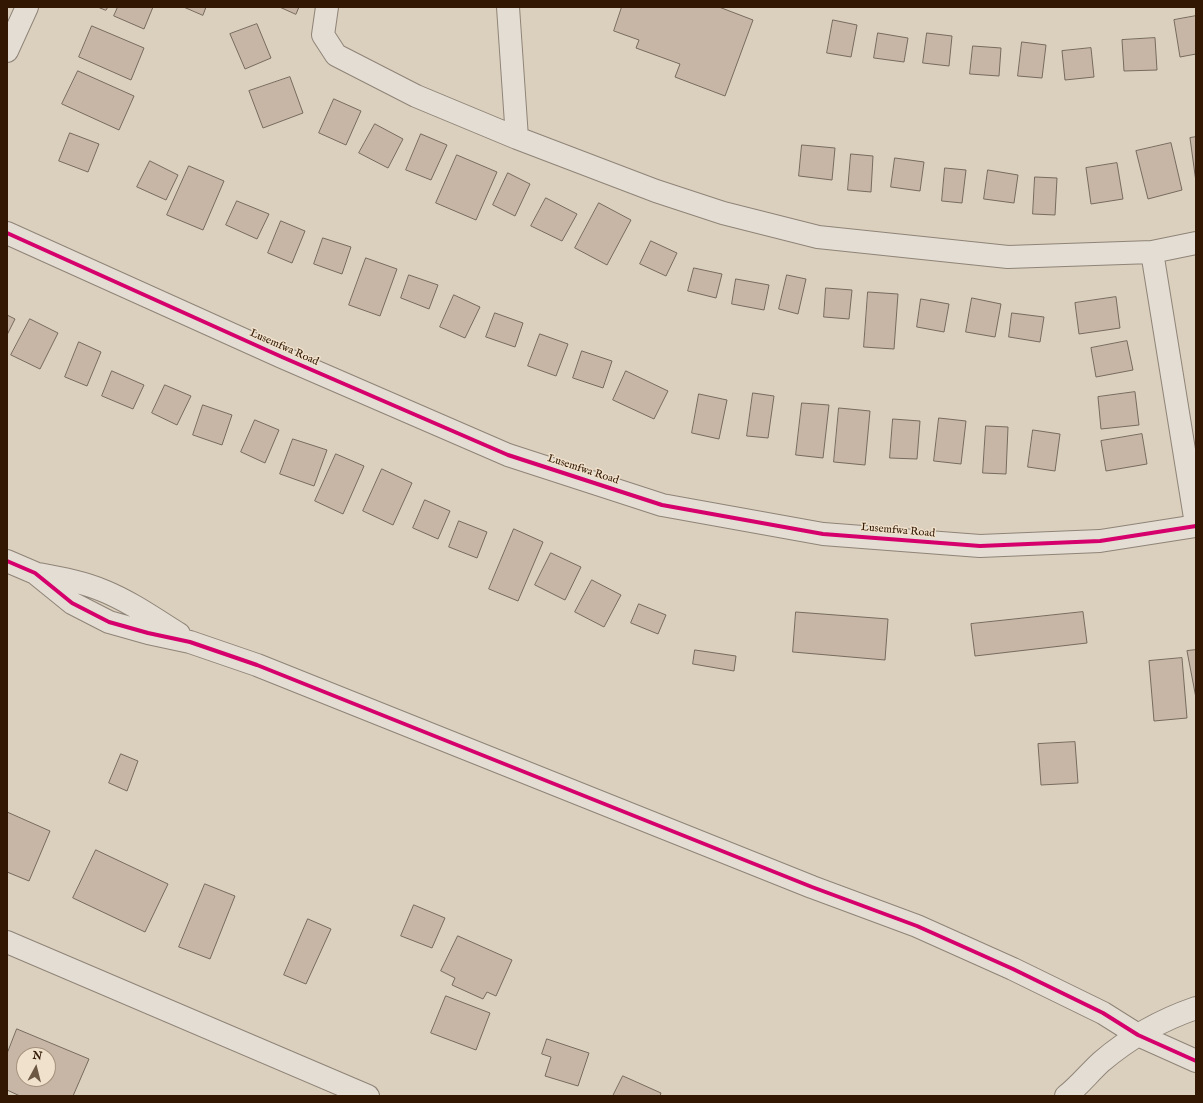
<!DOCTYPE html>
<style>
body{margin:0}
#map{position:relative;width:1203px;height:1103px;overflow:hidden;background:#dbcfbd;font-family:"IM FELL English",serif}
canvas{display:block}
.frame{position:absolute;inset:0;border:8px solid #321803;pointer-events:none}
.north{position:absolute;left:16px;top:1047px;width:40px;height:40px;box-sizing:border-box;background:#f0e1cc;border:1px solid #a4917c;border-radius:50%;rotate:7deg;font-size:11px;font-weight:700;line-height:16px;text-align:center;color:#321803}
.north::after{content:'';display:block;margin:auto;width:14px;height:18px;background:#6d5844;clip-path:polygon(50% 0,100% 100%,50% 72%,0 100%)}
</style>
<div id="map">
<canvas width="1203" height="1103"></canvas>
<div class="frame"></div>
<div class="north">N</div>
</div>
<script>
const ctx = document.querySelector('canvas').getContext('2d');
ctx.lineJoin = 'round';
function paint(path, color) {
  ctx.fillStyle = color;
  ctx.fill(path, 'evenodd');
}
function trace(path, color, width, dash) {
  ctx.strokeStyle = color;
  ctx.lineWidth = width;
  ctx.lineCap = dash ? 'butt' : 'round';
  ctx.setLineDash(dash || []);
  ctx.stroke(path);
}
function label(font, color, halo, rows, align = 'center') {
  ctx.font = font + ' "IM FELL English",serif';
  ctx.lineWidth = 3;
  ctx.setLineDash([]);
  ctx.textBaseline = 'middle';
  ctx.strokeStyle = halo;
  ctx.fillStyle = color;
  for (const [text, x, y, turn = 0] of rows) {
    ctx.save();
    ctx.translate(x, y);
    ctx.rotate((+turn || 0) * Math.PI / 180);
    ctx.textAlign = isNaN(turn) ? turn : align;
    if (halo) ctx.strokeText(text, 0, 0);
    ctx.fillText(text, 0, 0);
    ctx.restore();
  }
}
const building = new Path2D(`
 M98,7H108L106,10Z
 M118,7H153L144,29L114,16Z
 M184,7H206L203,15Z
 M280,7H299L296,14Z
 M622,7H719L753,20L725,96L675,77L680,64L636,48L639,40L614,31Z
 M1196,16V54L1180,57L1174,20Z
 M833,20L857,25L851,57L827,53Z
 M257,24L271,58L245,69L230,34Z
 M92,26L144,48L131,80L79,57Z
 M878,33L908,38L904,62L874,58Z
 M927,33L952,36L949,66L923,63Z
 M1155,38L1157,70L1124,71L1122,40Z
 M1022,42L1046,45L1042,78L1018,76Z
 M973,46L1001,48L999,76L970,74Z
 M1091,48L1094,77L1065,80L1062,51Z
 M78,71L134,96L119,130L62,104Z
 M290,77L303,113L263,128L249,91Z
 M334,99L361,111L346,145L319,133Z
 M375,124L403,139L388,168L359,153Z
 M70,133L99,144L88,172L59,161Z
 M421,134L447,145L431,180L406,170Z
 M1196,137V182L1190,138Z
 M1171,143L1182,190L1148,199L1136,151Z
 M802,145L835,148L832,180L799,176Z
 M851,154L873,156L871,192L848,190Z
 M457,155L497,172L476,220L436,203Z
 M895,158L924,162L920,191L891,187Z
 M150,161L178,175L166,200L137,187Z
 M1117,163L1123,199L1091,204L1086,168Z
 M189,166L224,181L203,230L167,215Z
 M945,168L966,170L962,203L942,201Z
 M988,170L1018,175L1014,203L984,199Z
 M508,173L530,184L515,216L493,205Z
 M1035,177L1057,178L1055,215L1033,214Z
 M546,198L577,214L562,241L531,226Z
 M237,201L269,214L257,239L226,225Z
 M599,203L631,220L607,265L575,248Z
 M281,221L305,231L292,263L268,253Z
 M323,238L351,247L342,274L314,264Z
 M651,241L677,253L666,276L640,264Z
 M366,258L397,269L380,316L349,305Z
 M694,268L722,274L716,298L688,291Z
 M409,275L438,285L429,309L401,298Z
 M787,275L806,279L798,314L779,309Z
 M736,279L769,285L764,310L732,304Z
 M826,288L852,290L849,319L824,317Z
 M868,292L898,294L894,349L864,347Z
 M454,295L480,307L465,338L440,327Z
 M1116,297L1120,328L1079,334L1075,303Z
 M972,298L1001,304L995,337L966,332Z
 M921,299L949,304L944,332L917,327Z
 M495,313L523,323L515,347L486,337Z
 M1012,313L1044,317L1040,342L1009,337Z
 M7,315L15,319L7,335Z
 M30,319L58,333L40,369L11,355Z
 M540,334L568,344L556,376L528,366Z
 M1127,341L1133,370L1096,377L1091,348Z
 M79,342L101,352L87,386L65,377Z
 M582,351L612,361L603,388L573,378Z
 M112,371L144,385L133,409L102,396Z
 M626,371L668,391L654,419L613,400Z
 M165,385L191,396L177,425L152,413Z
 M1135,392L1139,425L1101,429L1098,397Z
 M753,393L774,396L768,438L747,436Z
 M699,394L727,400L719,439L692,433Z
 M802,403L829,405L823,458L796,455Z
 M203,405L232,415L222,445L193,435Z
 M839,408L870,411L865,465L834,462Z
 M939,418L966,421L961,464L934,461Z
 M893,419L920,421L917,459L890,458Z
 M255,420L279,430L265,463L241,452Z
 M986,426L1008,427L1006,474L983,473Z
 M1033,430L1060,434L1055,471L1028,467Z
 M1142,434L1147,464L1106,471L1101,441Z
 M293,439L327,450L314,486L280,474Z
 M336,454L364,466L343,514L315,501Z
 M382,469L412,483L393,525L363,511Z
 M425,500L450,511L438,539L413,528Z
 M459,521L487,532L477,558L449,547Z
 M514,529L543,542L518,601L489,589Z
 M551,553L581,567L565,600L535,585Z
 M592,580L621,595L604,627L575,612Z
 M639,604L666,615L658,634L631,623Z
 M796,612L888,619L885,660L793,652Z
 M1083,612L1087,643L975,656L971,624Z
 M695,650L736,656L734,671L693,664Z
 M1196,650V698L1187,651Z
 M1182,658L1187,718L1154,721L1149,661Z
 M1075,742L1078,783L1041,785L1038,744Z
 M121,754L138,761L127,791L109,783Z
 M7,812L50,831L29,881L7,872Z
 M96,850L168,884L145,932L73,898Z
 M205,884L235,896L210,959L179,947Z
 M414,905L445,918L432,948L401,936Z
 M308,919L331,929L306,984L284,975Z
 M458,936L512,960L496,996L487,992L483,999L452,985L455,978L441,971Z
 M446,996L490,1013L476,1050L431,1033Z
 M17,1029L89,1059L73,1096H20L7,1090V1054ZM24,1055H48V1079H24Z
 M547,1039L589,1053L578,1086L545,1076L551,1057L542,1054Z
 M623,1076L661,1093L660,1096H613Z`);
paint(building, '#c7b6a6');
trace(building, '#766b5f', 1);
const minor = new Path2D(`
 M327,7L323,35L336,55L416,96L517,138L656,191L723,213L818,237L1008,257L1152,252L1196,243
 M508,7L517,138
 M7,51L27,7
 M1152,252L1196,524
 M7,561L35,573L72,603L109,622L148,633L190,642L257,665L812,887L917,926L1013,969L1103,1013L1138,1035L1196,1061
 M38,574C60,578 83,582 104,591C131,602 155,619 179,634
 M7,942L368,1096
 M1066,1096C1079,1086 1089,1073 1101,1062C1129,1038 1161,1020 1196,1008`);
const tertiary = new Path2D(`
 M7,233L282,357L508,455L662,505L823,534L980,546L1100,541L1196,526`);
trace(minor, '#8f8477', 24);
trace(tertiary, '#8f8477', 24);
trace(minor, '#e3ddd4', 22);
trace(tertiary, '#e3ddd4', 22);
trace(new Path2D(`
 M7,233L282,357L508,455L662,505L823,534L980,546L1100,541L1196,526
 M7,561L35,573L72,603L109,622L148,633L190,642L257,665L812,887L917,926L1013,969L1103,1013L1138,1035L1196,1061`), '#d6006c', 4);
label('11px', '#321803', '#f0e1cc', [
 ["Lusemfwa Road",284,348,24],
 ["Lusemfwa Road",583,470,18],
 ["Lusemfwa Road",898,531,5]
]);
</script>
